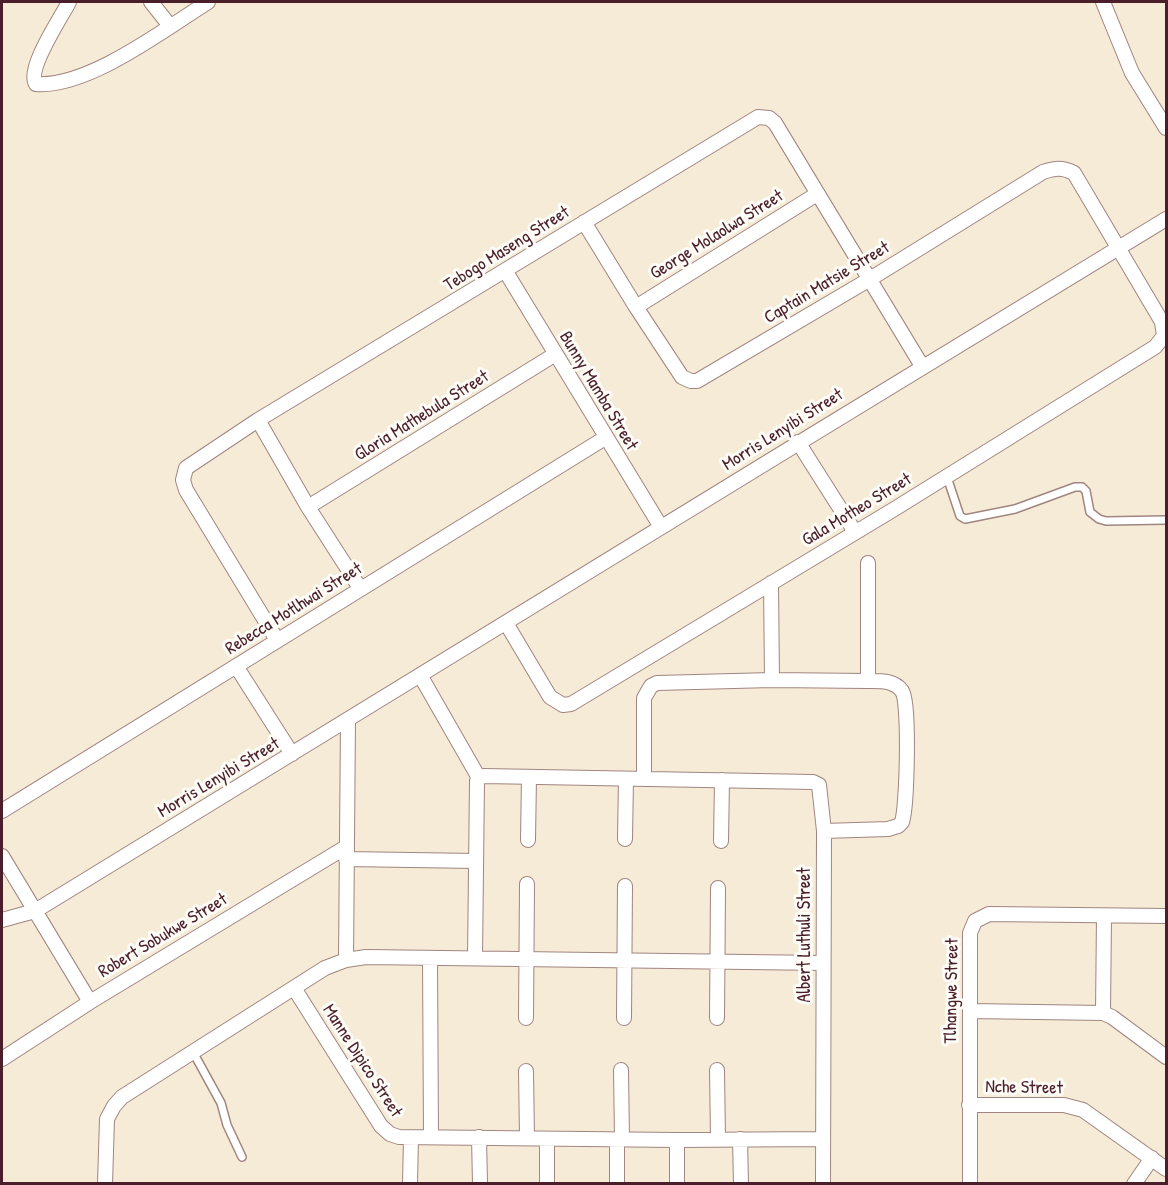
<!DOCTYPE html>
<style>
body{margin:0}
#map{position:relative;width:1168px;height:1185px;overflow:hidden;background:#f5ebd6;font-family:"Patrick Hand",sans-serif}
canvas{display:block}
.frame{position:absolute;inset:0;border:3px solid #4a1f2b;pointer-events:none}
</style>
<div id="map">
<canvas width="1168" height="1185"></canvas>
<div class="frame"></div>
</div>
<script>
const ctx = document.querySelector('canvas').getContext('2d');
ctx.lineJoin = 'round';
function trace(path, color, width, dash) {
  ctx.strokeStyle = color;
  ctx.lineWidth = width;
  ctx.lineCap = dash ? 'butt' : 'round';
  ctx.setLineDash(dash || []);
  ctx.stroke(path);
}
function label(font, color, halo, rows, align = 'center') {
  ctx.font = font + ' "Patrick Hand",sans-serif';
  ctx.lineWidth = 6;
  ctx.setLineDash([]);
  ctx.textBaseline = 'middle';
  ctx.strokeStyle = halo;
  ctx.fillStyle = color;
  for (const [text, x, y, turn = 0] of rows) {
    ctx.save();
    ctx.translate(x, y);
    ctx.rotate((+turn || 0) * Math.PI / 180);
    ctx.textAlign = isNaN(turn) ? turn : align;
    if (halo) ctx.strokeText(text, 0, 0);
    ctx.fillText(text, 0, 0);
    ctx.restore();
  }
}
const service = new Path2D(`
 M947,477L960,516L965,519L1015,509L1075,487H1082L1086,491L1090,512L1099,519L1106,521L1166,520
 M193,1052L221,1103L227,1125L242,1157`);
const minor = new Path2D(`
 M69,2C61,18 26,69 36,84C88,88 165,29 208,2
 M151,2L170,26
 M1103,2L1132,73L1166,128
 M506,272L661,527
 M636,307L817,194
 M258,420L308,507L360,588
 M798,442L855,532
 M308,507L554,355
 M771,583L772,680
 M506,623L550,697L563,705L571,704L896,508L1155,347L1164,336L1162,322L1074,173C1062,167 1055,168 1043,172L870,279L697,381H691L682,377L636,307L584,222
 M277,640L186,490L183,480L186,468L258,420L758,117L769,118L775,123L922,366
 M236,666L292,754
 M420,675L479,778
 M868,681V563
 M644,779V698L651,686L657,683L772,680L868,681C880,681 894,680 902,691C910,702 907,807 902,822L898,826L888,829L824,831
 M2,811L605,438
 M625,839L626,779
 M528,840L529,777
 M721,841L722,780
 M2,856L90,1002
 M346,859L476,861
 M2,920L35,911C413,681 788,448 1166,219
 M430,958L431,1137
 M475,958L477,781L479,778L484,776L813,782L819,785L824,831L823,1184
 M346,960L348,720
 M294,988L381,1126L390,1134L399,1137L677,1140L823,1139
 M970,1011L1103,1013L1112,1017L1166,1057
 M1103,1013L1104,916
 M526,1018L527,884
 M624,1018L625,886
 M717,1018L718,888
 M2,1059L90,1002L346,847
 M621,1070L622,1139
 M717,1070L718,1139
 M526,1071L527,1138
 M969,1105H1064L1083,1110L1166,1169
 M479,1137L480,1184
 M740,1139L741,1184
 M677,1140V1184
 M105,1184L107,1119L114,1106L122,1097L325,968L346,960L366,957L823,963
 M410,1184L411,1137
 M547,1184V1139
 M617,1184V1139
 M970,1184V933L975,921L989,914L1166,916
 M1134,1184L1152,1158`);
trace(service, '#a08580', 10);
trace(minor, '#a08580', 16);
trace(service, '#fff', 7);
trace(minor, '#fff', 14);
label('18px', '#4a1f2b', '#fdfcf7', [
 ["George Molaolwa Street",717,235,-32],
 ["Tebogo Maseng Street",507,249,-32],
 ["Captain Matsie Street",827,283,-31],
 ["Bunny Mamba Street",598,391,59],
 ["Gloria Mathebula Street",422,416,-32],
 ["Morris Lenyibi Street",783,430,-32],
 ["Gala Motheo Street",857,510,-31],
 ["Rebecca Motlhwai Street",294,609,-32],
 ["Morris Lenyibi Street",219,778,-31],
 ["Albert Luthuli Street",805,935,-90],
 ["Robert Sobukwe Street",163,936,-31],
 ["Tlhangwe Street",952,991,-89],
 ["Manne Dipico Street",362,1061,57],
 ["Nche Street",1024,1088,1]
]);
</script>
